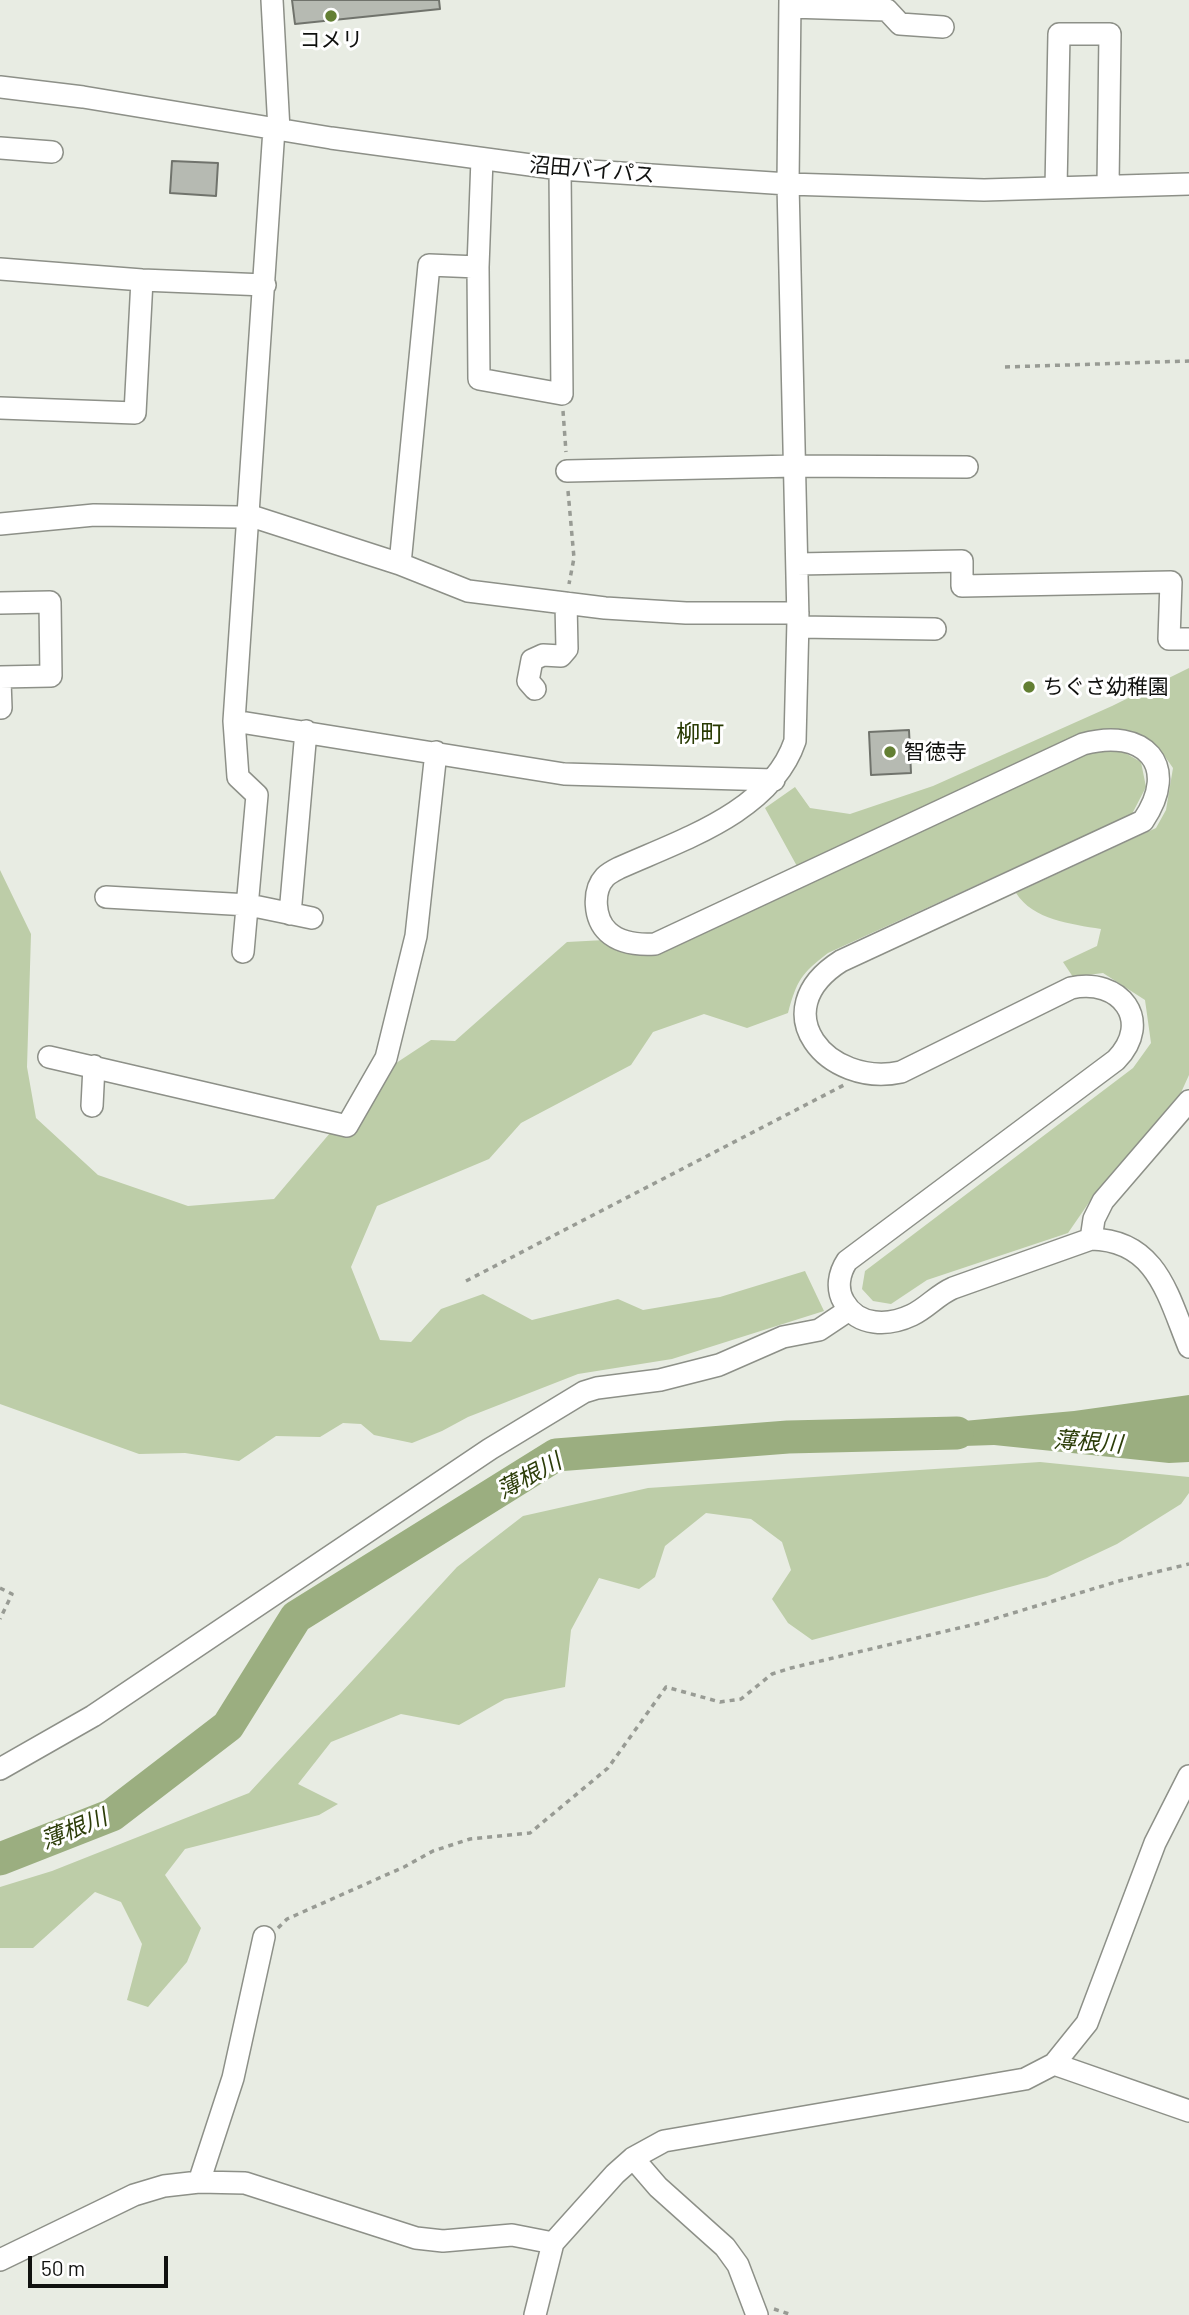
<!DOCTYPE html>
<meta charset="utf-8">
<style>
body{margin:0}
#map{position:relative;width:1189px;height:2315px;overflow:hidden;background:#e8ece3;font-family:Barlow,sans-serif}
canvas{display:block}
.scale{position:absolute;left:28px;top:2256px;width:140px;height:32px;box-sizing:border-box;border:4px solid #10110f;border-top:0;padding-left:9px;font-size:21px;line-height:24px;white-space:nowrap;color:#10110f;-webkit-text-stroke:5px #fff;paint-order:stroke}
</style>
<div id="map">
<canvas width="1189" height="2315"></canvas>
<div class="scale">50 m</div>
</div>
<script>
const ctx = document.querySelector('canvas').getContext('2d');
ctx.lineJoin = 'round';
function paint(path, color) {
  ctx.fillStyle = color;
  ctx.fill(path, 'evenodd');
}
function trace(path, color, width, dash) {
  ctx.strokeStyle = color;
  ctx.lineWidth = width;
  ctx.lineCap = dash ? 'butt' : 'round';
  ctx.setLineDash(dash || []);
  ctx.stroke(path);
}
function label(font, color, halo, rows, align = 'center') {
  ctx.font = font + ' Barlow,"Noto Sans JP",sans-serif';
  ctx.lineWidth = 6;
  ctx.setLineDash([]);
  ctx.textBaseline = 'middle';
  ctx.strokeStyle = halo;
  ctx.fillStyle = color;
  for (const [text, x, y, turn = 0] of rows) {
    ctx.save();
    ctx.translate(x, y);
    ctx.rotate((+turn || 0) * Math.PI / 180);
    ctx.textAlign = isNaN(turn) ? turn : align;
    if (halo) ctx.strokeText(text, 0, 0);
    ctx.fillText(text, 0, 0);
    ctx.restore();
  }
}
paint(new Path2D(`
 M1189,668V1075L1179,1097L1090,1201L1068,1233L927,1280L891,1304L873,1301L862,1289L865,1271L1133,1068L1151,1043L1145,1000L1103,973L1073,977L1063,962L1097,946L1101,929C1071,924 1033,920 1016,893L1156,828L1166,810L1173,768C1151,735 1135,728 1096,731L798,868L765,808L795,787L810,808L850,814L933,786L1112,706Z
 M1120,750L1141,762L1146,787L1132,814L828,953C801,974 797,980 788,1013L747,1028L704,1014L653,1032L631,1065L521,1123L489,1159L377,1206L351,1267L380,1340L411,1342L441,1309L483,1294L532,1320L618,1299L643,1310L720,1297L805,1271L824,1311L672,1359L578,1374L468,1417L442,1431L412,1443L374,1435L361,1424L343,1423L320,1437L276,1436L239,1461L185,1453L139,1454L0,1404V870L31,934L27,1067L36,1118L98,1175L188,1206L274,1199L381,1073L431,1040L455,1041L567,942L605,940L619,948L1085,752Z
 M1040,1462L1189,1477V1493L1181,1504L1117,1544L1047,1577L812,1640L788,1623L772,1599L791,1570L782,1542L751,1519L706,1513L665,1546L655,1577L639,1589L599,1578L571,1630L565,1687L505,1699L459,1725L401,1714L331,1742L298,1784L338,1804L319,1815L185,1849L165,1875L201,1928L187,1962L148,2007L127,2000L142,1944L121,1902L95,1892L33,1948H0V1887L52,1871L249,1793L457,1567L523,1516L648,1488Z`), '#bdcda8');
paint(new Path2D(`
 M1189,1395V1462L1169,1463L994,1445L902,1448L919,1425L1074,1411Z`), '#9bae80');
trace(new Path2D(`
 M0,1859L112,1815L228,1726L296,1617L556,1455L788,1437L957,1433`), '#9bae80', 33);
const building = new Path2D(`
 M292,0H439L440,9L295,24Z
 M172,161L218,163L216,196L170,193Z
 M909,730L911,773L871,775L869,732Z`);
paint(building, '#b6bab2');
trace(building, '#70736c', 2);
const minor = new Path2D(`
 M272,0L279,130
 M790,0L788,184L798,620L795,741C771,812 681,840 619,868C615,870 609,873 605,877C592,891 594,919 608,932C621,944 639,945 655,944L1083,744C1144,727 1181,765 1143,821L841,961C762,1011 828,1088 901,1072L1071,988C1120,977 1154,1021 1116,1060L847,1261C839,1273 836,1289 844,1302C858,1327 889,1326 912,1315C927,1308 937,1295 953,1288L1091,1239C1157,1240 1168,1296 1189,1347
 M790,7L887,10L900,24L943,27
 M0,87L83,97L331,138L560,169L788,184L984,190L1189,184
 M0,148L52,152
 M482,159L478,267L479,379L562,394L560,169
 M1056,188L1059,34H1110L1108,185
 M0,269L142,280L265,285
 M0,408L135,413L142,280
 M567,471L795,466L967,467
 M0,524L94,515L239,517L248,515L400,564L468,591L605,608L686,613H798
 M400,564L429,265L478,267
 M797,564L962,561V586L1171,582L1169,639H1189
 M0,603L50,602L51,676L0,677
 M798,627L935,629
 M0,680L1,708
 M535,689L528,681L532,660L543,655L561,656L567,649L566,603
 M234,721L564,774L774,780
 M106,897L249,905L312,918
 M290,914L306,731
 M243,952L257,795L238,777L234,721L274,129
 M49,1057L347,1126L386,1058L416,936L436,752
 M92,1106L94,1066
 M1091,1239L1094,1219L1103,1201L1189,1101
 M0,1769L93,1716L490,1449L584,1392L597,1388L660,1380L719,1365L783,1337L819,1330L849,1310
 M1054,2064L1189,2111
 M633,2158L658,2187L725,2247L738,2265L757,2315
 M199,2182L233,2078L264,1937
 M0,2260L134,2195L164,2186L199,2182L245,2183L416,2238L443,2241L512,2235L553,2243
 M535,2315L553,2243L615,2174L633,2158L664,2141L1025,2079L1054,2064L1087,2023L1155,1843L1189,1776`);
trace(minor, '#8d9088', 24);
trace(new Path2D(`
 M1005,367L1189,361
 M563,411L566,452
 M568,491L574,558L569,584
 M466,1281L844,1085
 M0,1588L12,1594L0,1619
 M278,1928L287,1919L404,1867L433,1851L470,1839L530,1833L608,1768L666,1687L720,1702L741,1699L772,1674L791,1668L980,1623L1119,1581L1189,1564
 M774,2309L792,2315`), '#989b94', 3.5, [5, 5]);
trace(minor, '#fff', 21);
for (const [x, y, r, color] of [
 [331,16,7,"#637f33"],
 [1029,687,7,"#637f33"],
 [890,752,7,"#637f33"]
]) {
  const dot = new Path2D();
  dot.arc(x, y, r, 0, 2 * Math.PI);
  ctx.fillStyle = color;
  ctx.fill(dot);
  trace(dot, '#fff', 2.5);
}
label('21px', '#10110f', '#fff', [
 ["コメリ",331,40,"center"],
 ["ちぐさ幼稚園",1043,687],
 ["智徳寺",904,752]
], 'left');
label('21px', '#10110f', '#fff', [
 ["沼田バイパス",592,170,5]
]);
label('italic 23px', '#2c3d09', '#fff', [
 ["薄根川",1088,1442,4],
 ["薄根川",529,1476,-28],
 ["薄根川",74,1829,-22]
]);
label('24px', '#293b03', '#fff', [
 ["柳町",700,734]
]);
</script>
